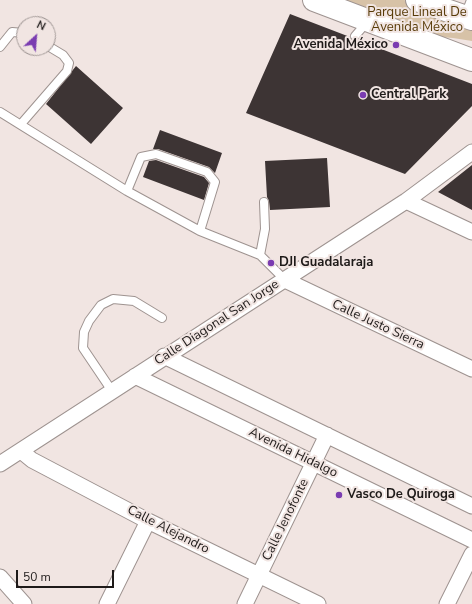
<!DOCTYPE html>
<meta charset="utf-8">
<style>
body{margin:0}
#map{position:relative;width:472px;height:604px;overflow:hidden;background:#f1e5e2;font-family:"Nunito Sans",sans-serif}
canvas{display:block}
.north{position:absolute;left:16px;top:16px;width:40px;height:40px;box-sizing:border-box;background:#f1e5e2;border:1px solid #9d9492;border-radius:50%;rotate:26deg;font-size:11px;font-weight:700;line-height:16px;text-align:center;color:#1e1a19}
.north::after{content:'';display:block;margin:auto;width:14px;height:18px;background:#7a3cb1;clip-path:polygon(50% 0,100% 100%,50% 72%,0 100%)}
.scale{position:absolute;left:16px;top:570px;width:98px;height:18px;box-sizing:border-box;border:2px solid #1e1a19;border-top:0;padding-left:5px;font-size:12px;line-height:14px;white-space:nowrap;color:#1e1a19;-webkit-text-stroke:3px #f1e5e2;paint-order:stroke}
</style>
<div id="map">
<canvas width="472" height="604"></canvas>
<div class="north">N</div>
<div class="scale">50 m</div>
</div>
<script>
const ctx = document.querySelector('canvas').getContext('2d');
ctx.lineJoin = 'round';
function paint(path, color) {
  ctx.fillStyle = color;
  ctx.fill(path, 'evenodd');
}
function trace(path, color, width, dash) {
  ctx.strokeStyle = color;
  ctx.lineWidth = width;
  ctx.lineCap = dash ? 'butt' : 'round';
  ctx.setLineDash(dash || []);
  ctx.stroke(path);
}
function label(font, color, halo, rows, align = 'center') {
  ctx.font = font + ' "Nunito Sans",sans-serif';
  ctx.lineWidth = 4;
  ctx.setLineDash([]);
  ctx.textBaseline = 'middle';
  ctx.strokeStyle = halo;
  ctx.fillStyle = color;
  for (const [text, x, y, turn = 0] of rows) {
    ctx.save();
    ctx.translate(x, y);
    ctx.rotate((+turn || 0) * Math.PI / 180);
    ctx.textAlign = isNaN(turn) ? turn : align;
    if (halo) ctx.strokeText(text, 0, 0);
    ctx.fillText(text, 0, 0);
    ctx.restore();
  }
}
paint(new Path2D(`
 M323,0H404L472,23V41L453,38L414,35Z`), '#d7c2a7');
paint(new Path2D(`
 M290,14L350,37L354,41L358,40L472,84V106L405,174L246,113Z
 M76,66L123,108L91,144L46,104Z
 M160,130L222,153L215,173L209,167L158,149H153Z
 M327,158L330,207L270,210L269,201L267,197L265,161Z
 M156,160L204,177L209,183L204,200L143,177L149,161Z
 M472,165V210L438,192Z`), '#3d3434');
const service = new Path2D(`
 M465,16L471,0
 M355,36L368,21
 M0,47L12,32L24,33
 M0,112L127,191L200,231L260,255L285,280
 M21,124L67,71L69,63L63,55L48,46
 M127,191L141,157L156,154L207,172L215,182L200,231
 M260,255L265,229L264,202
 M112,391L83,348L84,332L89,321L101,305L113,299L134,301L162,318`);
const minor = new Path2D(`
 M406,201L472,232
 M285,280L472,369
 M164,356L472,506
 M135,376L472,540
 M21,451L32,460L148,521L318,604
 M0,464L406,201L472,152
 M0,577L24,604
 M107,604L148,521
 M245,604L327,435
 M447,604L472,554`);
const secondary = new Path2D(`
 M314,0L472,60
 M417,0L472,19`);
trace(service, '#9e9390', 10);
trace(minor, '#9e9390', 17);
trace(secondary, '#9e9390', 24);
trace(service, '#fff', 8);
trace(minor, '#fff', 15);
trace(secondary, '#fff', 22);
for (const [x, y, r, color] of [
 [396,45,4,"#7a3cb1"],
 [363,95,4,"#7a3cb1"],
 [271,263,4,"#7a3cb1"],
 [339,495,4,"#7a3cb1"]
]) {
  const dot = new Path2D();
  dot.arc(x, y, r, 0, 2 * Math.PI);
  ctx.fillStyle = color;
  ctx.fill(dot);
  trace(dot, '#f1e5e2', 1.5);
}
label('13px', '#583b08', '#f1e5e2', [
 ["Parque Lineal De",417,13],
 ["Avenida México",417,28]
]);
label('bold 13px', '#1e1a19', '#f1e5e2', [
 ["Avenida México",388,45,"right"],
 ["Central Park",371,95],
 ["DJI Guadalaraja",279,263],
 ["Vasco De Quiroga",347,495]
], 'left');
label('13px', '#1e1a19', '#f1e5e2', [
 ["Calle Diagonal San Jorge",217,323,-33],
 ["Calle Justo Sierra",378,325,25],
 ["Avenida Hidalgo",293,453,26],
 ["Calle Jenofonte",286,520,-64],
 ["Calle Alejandro",168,530,27]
]);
</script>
